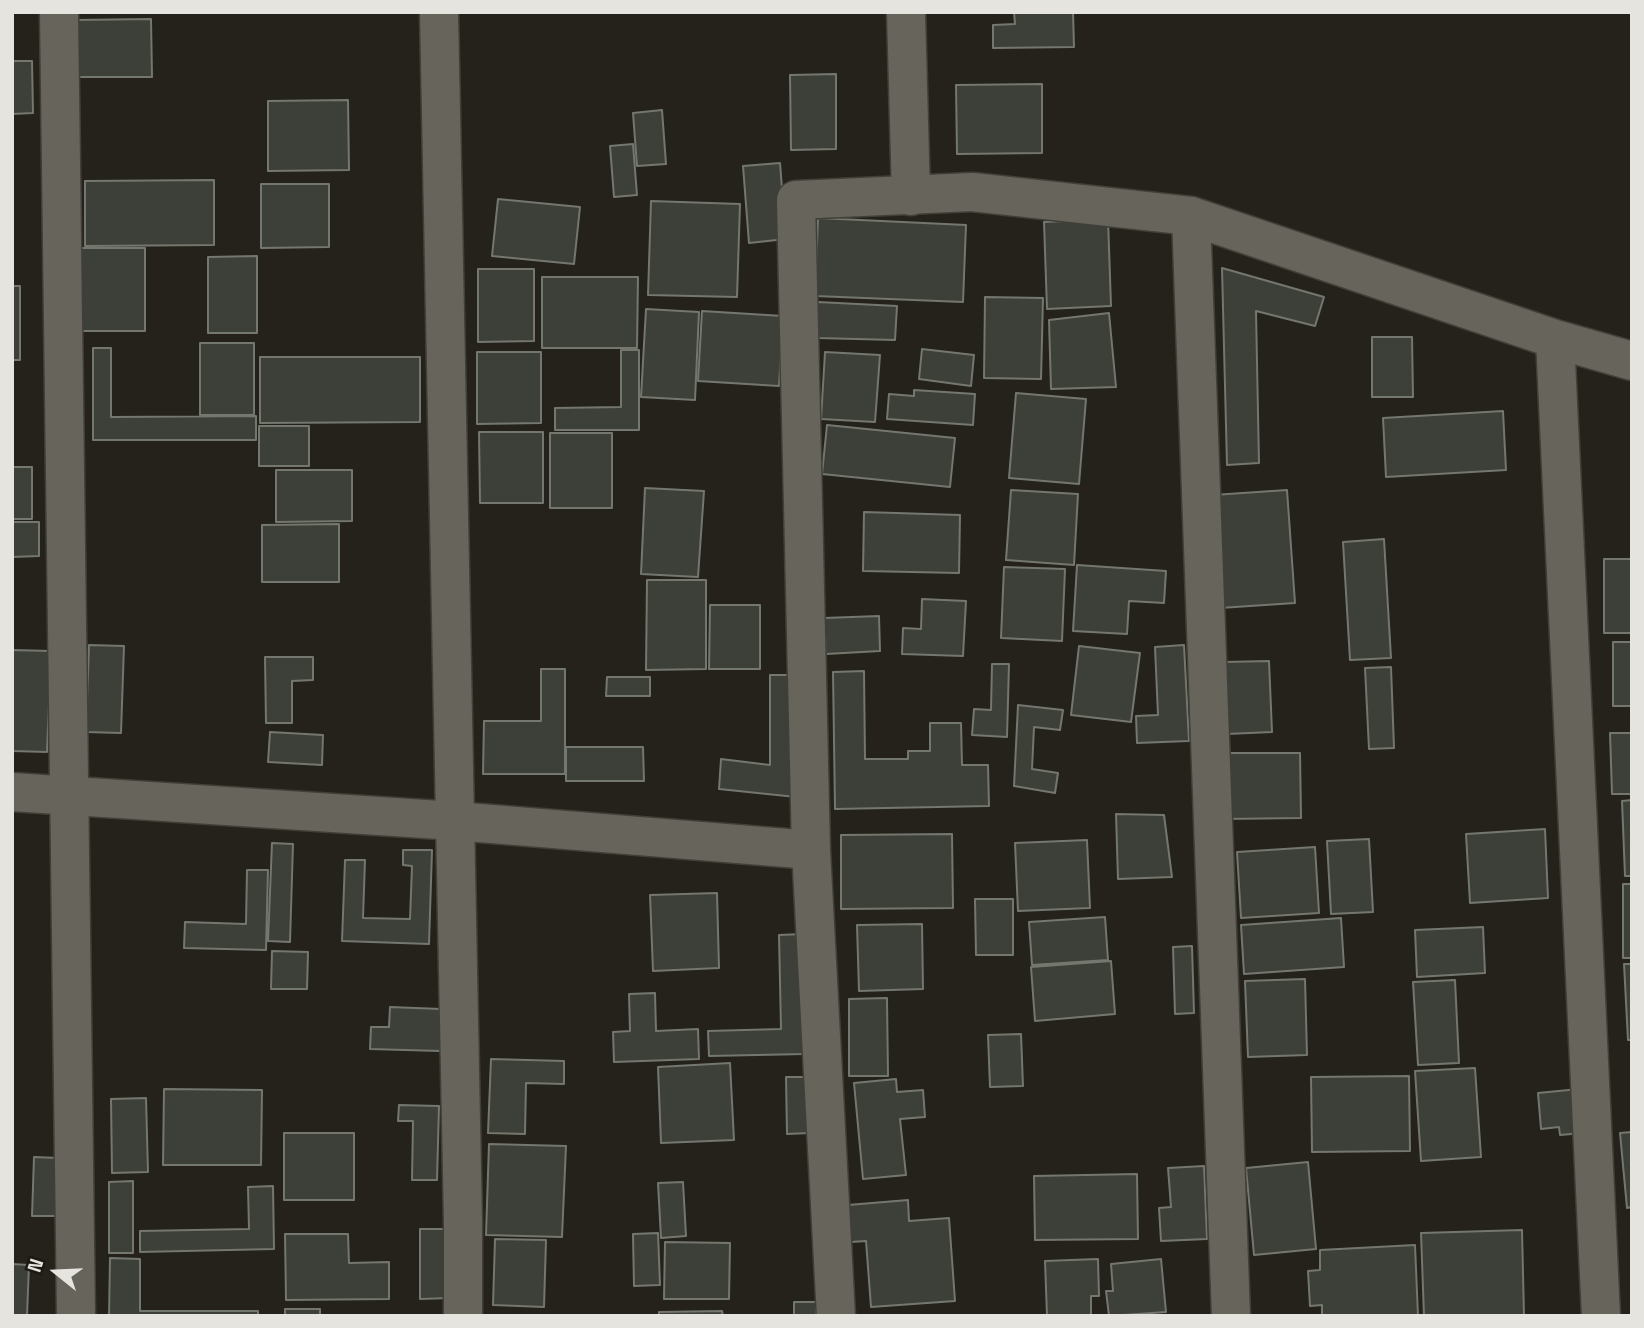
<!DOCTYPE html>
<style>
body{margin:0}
#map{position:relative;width:1644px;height:1328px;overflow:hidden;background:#24221a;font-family:"Space Grotesk",sans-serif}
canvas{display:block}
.frame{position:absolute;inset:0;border:14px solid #e5e4df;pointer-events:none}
.north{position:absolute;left:21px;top:1237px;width:70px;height:70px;-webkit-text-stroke:5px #1b1911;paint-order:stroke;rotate:288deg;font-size:19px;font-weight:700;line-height:28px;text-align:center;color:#e5e4df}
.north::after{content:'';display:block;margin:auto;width:24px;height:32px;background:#e5e4df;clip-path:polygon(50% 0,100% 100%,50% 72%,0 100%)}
</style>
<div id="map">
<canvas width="1644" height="1328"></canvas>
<div class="frame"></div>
<div class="north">N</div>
</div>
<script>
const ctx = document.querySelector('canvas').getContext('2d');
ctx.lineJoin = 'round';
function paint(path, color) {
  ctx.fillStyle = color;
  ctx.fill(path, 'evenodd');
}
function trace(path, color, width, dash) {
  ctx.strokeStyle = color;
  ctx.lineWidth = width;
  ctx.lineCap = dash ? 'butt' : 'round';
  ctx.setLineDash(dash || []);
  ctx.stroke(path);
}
const building = new Path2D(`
 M1014,12H1073L1074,47L993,48V25L1015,24Z
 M151,19L152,77H75V20Z
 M12,61H32L33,113L12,114Z
 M836,74V149L791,150L790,75Z
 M1042,84V153L957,154L956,85Z
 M348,100L349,170L268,171V101Z
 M662,110L666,164L637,166L633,113Z
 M633,144L637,195L614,197L610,146Z
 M780,163L786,239L749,243L743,166Z
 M214,180V245L85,246V181Z
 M261,184H329V247L261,248Z
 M498,199L580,207L574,264L492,256Z
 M651,201L740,204L737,297L648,295Z
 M818,218L966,225L963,302L815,296Z
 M1108,219L1111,306L1047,309L1044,222Z
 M80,248H145V331H80Z
 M257,256V333H208V257Z
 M1222,268L1324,297L1315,326L1256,311L1259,463L1227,465Z
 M478,269H534V341L478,342Z
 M542,277H638L637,348H542Z
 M12,286H20V360H12Z
 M985,297L1043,298L1041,379L984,378Z
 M818,302L897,306L895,340L817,338Z
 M646,309L699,312L695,400L641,397Z
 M702,311L783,316L779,386L698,381Z
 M1109,313L1116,387L1051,389L1049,320Z
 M1372,337H1412L1413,397H1372Z
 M200,343H254V415H200Z
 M93,348H111V417L256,416V440H93Z
 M922,349L974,355L971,386L919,379Z
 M621,350H639V430H555V408L621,407Z
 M477,352H541V423L477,424Z
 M825,352L880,355L875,422L821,419Z
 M260,357H420V422L260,423Z
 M914,390L975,394L973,425L887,419L889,394L914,396Z
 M1016,393L1086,399L1079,484L1009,478Z
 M1503,411L1506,470L1386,477L1383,418Z
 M827,425L955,438L950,487L822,474Z
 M259,426H309V466H259Z
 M479,432H543V503H480Z
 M550,433H612V508H550Z
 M12,467H32V519H12Z
 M276,470H352V521L276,522Z
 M645,488L704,491L698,577L641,574Z
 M1011,490L1078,494L1074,565L1006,560Z
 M1287,490L1295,603L1220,608L1213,495Z
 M864,512L960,515L959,573L863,571Z
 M12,522H39V556L12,557Z
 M339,524V582H262V525Z
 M1384,539L1391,658L1350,660L1343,542Z
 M1604,559H1632V633H1604Z
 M1077,565L1166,571L1164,603L1129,601L1127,634L1073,631Z
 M1004,567L1065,569L1062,641L1001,638Z
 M647,580H706V669L646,670Z
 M922,599L966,601L963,656L902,654L903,628L921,629Z
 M710,605H760V669H709Z
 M879,616L880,651L826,654L824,618Z
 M1613,642H1632V706H1613Z
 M89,645L124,646L121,733L86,732Z
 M1184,645L1189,741L1137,743L1136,716L1158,715L1155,647Z
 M1079,646L1140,653L1131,722L1071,715Z
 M12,650L51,651L47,752L12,751Z
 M265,657H313V680L292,681V723H266Z
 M1269,661L1272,732L1227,734L1224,662Z
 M992,664H1009L1007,737L972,735L974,709L991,710Z
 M1391,667L1394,748L1369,749L1365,668Z
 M541,669H565V774H483L484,721H541Z
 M864,671L865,759H908V751H930V723H961L962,765H988L989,806L835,809L833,672Z
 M770,675H796V797L719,789L721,759L770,765Z
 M607,677H650V696H606Z
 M1018,705L1063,710L1060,730L1034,727L1032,769L1058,773L1055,793L1014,786Z
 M270,732L323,735L322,765L268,762Z
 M1610,733H1632V794H1612Z
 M566,747H643L644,781H566Z
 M1223,753H1300L1301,818L1223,819Z
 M1632,800V876H1625L1622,801Z
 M1116,814L1164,815L1172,877L1118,879Z
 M1545,829L1548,898L1470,903L1466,834Z
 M952,834L953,908L841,909V835Z
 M1369,839L1373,912L1331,914L1327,841Z
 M1087,840L1090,908L1018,911L1015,843Z
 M272,843L293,844L290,942L268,941Z
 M1315,847L1319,913L1241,918L1237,852Z
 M403,850H432L429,944L342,941L345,860H365L363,918L410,919L412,866L403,865Z
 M247,870H268L266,950L184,948L185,922L246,924Z
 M1623,884H1632V958H1623Z
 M717,893L719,968L653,971L650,895Z
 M975,899H1013V955H976Z
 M1105,917L1108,960L1032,965L1029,922Z
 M1341,918L1344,967L1244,974L1241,925Z
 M922,924L923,989L859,991L857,925Z
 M1483,927L1485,973L1417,977L1415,930Z
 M803,934L805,1054L709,1056L708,1031L781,1029L779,935Z
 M1192,946L1194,1013L1175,1014L1173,947Z
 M272,951L308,952L307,989H271Z
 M1111,961L1115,1014L1035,1021L1031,967Z
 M1624,964H1632V1040H1628Z
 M1305,979L1307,1055L1248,1057L1245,981Z
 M1455,980L1459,1063L1418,1065L1413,982Z
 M655,993L656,1031L698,1029L699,1059L614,1062L613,1032L630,1031L629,994Z
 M887,998L888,1076H849V999Z
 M390,1007L441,1009L440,1051L370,1049L371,1027H389Z
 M1021,1034L1023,1086L990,1087L988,1035Z
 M491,1059L564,1061V1084L526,1083L525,1134L488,1133Z
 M730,1063L734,1140L661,1143L658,1067Z
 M1475,1068L1481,1157L1421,1161L1415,1071Z
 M1409,1076L1410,1151L1312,1152L1311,1077Z
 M786,1077H809L810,1133L787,1134Z
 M896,1079L897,1092L923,1090L925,1117L900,1119L906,1175L863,1179L854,1083Z
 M164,1089L262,1090L261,1165H163Z
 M1579,1089L1583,1133L1560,1135L1559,1127L1541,1129L1538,1093Z
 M146,1098L148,1172L112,1173L111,1099Z
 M399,1105L439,1106L437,1180H412L413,1121H398Z
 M1632,1132V1207L1627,1208L1620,1133Z
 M284,1133H354V1200H284Z
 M489,1144L566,1146L562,1237L486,1235Z
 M34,1157L58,1158L56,1216H32Z
 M1308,1162L1316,1249L1254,1255L1246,1168Z
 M1204,1166L1207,1239L1161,1241L1159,1208L1171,1207L1168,1168Z
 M1137,1174L1138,1239L1035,1240L1034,1176Z
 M133,1181V1253H109V1182Z
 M683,1182L686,1236L661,1238L658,1183Z
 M273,1186L274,1249L140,1252V1231L249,1229L248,1187Z
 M908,1200L909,1221L949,1218L955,1301L871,1307L866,1241L851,1242L848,1205Z
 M420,1229H450V1298L420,1299Z
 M1522,1230L1524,1316H1424L1421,1233Z
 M658,1233L660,1285L634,1286L633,1234Z
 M285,1234H348L349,1263L389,1262V1299L286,1300Z
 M495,1239L546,1240L544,1307L493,1305Z
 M665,1242L730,1243L729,1299H664Z
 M1415,1245L1418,1316H1322V1305L1310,1306L1308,1271L1320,1270V1250Z
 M110,1258L140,1259V1311H258V1316H109Z
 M1098,1259L1099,1296H1091V1315L1047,1316L1045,1261Z
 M1161,1259L1166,1312L1109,1316L1106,1291H1113L1111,1264Z
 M12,1264L29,1265L27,1316H12Z
 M794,1302H816V1316H794Z
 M285,1309H320V1316H285Z
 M722,1311L723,1316H659V1312Z`);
paint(building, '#3d4038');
trace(building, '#74776e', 2);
const street = new Path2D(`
 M59,12L76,1316
 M439,12L463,1221V1316
 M906,12L911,196
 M1191,216L1231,1316
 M1555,339L1601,1316
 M12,792L455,821L811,850
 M836,1316L811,850L796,200L972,192L1191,216L1555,339L1632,361`);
trace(street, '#423f39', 41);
trace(street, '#67645b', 38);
</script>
